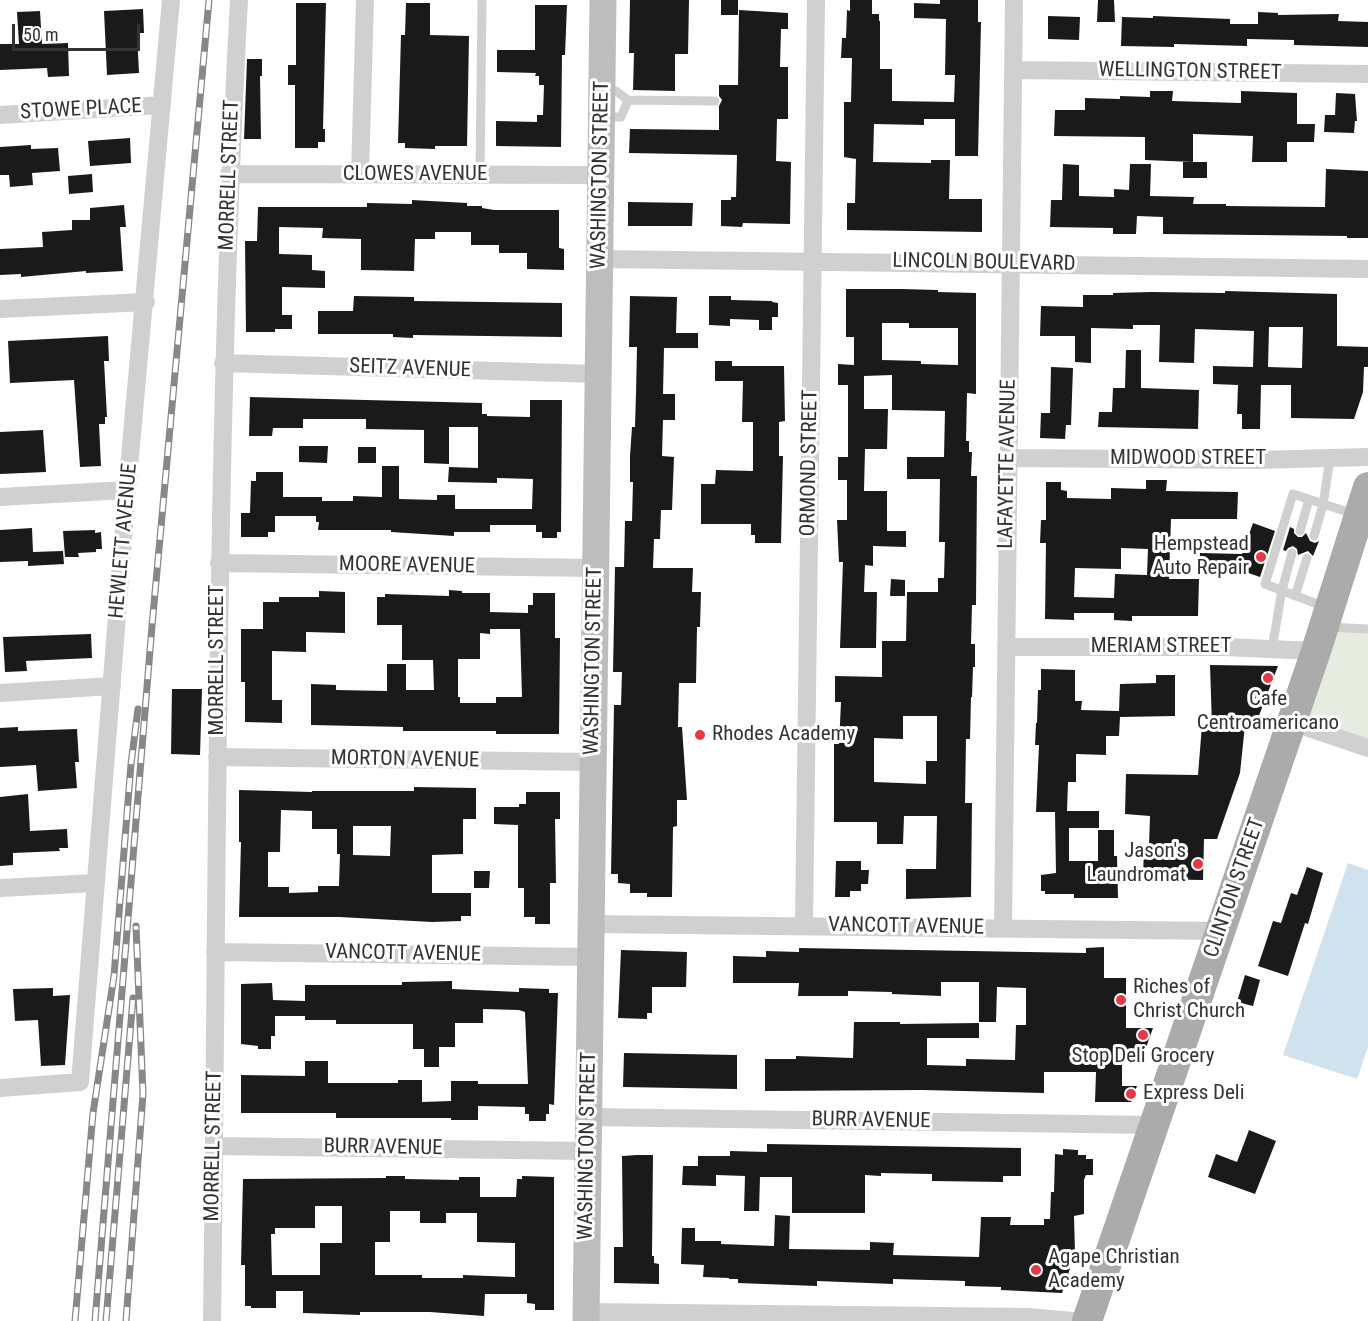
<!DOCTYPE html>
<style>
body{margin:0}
#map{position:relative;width:1368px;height:1321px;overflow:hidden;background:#fff;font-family:"Roboto Condensed",sans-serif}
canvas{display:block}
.scale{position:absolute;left:12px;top:24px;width:128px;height:27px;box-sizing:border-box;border:3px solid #333;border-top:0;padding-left:8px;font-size:18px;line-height:21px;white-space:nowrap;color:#333;-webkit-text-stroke:4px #fff;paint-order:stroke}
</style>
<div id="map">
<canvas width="1368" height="1321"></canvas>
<div class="scale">50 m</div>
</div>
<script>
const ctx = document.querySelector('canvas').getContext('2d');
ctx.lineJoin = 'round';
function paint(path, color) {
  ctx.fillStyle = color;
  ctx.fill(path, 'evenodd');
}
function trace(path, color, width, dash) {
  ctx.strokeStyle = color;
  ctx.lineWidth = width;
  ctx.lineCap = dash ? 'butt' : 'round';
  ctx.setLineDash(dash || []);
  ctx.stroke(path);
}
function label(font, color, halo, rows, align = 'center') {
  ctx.font = font + ' "Roboto Condensed",sans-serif';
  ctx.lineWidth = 6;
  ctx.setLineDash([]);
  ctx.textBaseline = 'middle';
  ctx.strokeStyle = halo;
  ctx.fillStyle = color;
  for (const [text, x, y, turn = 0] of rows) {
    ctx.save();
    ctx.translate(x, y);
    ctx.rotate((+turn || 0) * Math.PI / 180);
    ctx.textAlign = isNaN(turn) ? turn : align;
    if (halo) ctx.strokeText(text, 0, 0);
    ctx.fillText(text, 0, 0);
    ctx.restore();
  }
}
paint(new Path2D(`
 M1323,627L1368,628V748L1291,722Z`), '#e6ecdf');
paint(new Path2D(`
 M1348,863L1368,870V1047L1357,1079L1283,1055Z`), '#cfe2ee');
paint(new Path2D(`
 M630,0H689L688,54H675V91L633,90L634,53H629Z
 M721,0H738V15H721Z
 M850,0H872V14H879V21H880V69H892V101L954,102L955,75H945L946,19L914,18V3L940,4V0H978V22H981L978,156H955V119H924V125L874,124L873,162L931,163V160H950L949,199H982V232L847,230V203H855L856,159L844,157V102H851L852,58H841L842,38H846L847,10L850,11Z
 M1098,0H1114L1115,22H1097Z
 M296,3H326L323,129H325V142H318V148H295V85H288V65H296Z
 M406,3H430V35L469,36L467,146H435V149L405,148V143H398L401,35H405Z
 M535,5H567L565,55H562L561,147L496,146V121L537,122V115H543L544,85H539V76H535L536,73L497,72V50H535Z
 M143,9L144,33H137L139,73L107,75L104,11Z
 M739,10L788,13V29H781L780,67H788V119H777L776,161L791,162L790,224L743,223L742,227L721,226V200H731V197H736L737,155L629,153L630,129L719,130V106L722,100L719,96V85H738Z
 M40,11L42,44L68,43L69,76L48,77L47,68L0,70V44H19L17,12Z
 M1258,12L1278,13V15L1339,14L1338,21L1368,22V47L1294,45V40L1247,39V46L1174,44V47L1121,46L1122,17L1153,18V16L1230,19V24H1258Z
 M1048,16L1080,17L1079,40L1048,39Z
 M247,59H262V76H260L261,139H244Z
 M1150,91H1173L1172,101L1241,103V91L1297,93V124H1315L1314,142H1287V162H1252L1253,136L1193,134V162L1145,160V137L1054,136L1055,110H1085V98L1120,99V96L1150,97Z
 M1336,93L1355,94L1357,121H1355L1354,133L1324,132L1325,115H1335Z
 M130,138L131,163L90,166L88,141Z
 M31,145V149L58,148L60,171L32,173L33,185L10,187L9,175H0V147Z
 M1183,162H1207V178H1183Z
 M1063,164L1079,165V196L1114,197V189L1129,190L1130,164H1151L1150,196L1194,197L1193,204H1226V206L1325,207L1326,169L1368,171V238H1347V236L1163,234V217L1137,216L1136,234H1113V228L1050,227L1051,200H1062Z
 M92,174L93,192L69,194L68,176Z
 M412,200L467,203V206H482V208L494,210H559V248L564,249V270L527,269V253H499V245H471V232H435V239H415L414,271L361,270V239L322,238L323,228L279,227V254L312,255V270L325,271V288L282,287V315H292V329H275V332H246L245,241H257L258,207H367V203L412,204Z
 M628,202L693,203L692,226H628Z
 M124,205L126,227H120L123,271L86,273V271L21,277V274L0,275V249L43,247L42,232L72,230V220H90V208Z
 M846,289H902L938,290V292L976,293V394L967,393L966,441H969V452H972L971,476H977L976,605H972L971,644H975V667H973L972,697H971L970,739H966L965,803H972L971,897L906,899V869H936L937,816H904L903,844H877V822H834V744H839L841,702H835V676L882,677V641H906L907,592H938V578H944L945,542H939L940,479H907V457H944L945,411L892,410V375L864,376V409H888L887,449H865L864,491H887V531H906V547L873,546V566L865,565L864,592H877L876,648H840L843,562H839L837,520H847V480H838V457H848V385H838V364L854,365V337H846ZM882,323H909V328H958V365L921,364V361L882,360ZM903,716H937V761H926V784L874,782V738L903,739Z
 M1225,291L1337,294V346L1368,347V367H1364L1363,392L1354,419L1291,418V385H1261L1260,429H1242V414H1237L1238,385L1213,384V366L1253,367L1254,331L1195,329L1194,363L1159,362L1160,325H1133V329L1091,328V363L1075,362V336H1040L1041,306L1083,307V295H1113V293L1151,292L1225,293ZM1269,327H1303L1302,368L1268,367Z
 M354,296L414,297V301L562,303V337L413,335V338L393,337V334H318V311H353Z
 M630,296L677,297L676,333H698V348H664L663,394H675V420H663L662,456L674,457L672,510H661L660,539H654L653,568H693L692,592H701L700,627H697L696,683H679L678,727H682L687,800H677V826L673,827L672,897H647V893H630V884L618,883V874H611L614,705H621L622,672H613L615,567H624L625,521H632L633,482H630V456L632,427H635L636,393L637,347H629Z
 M709,296H731V300L772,301V302L778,303V317H772V330H759V320L730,319V326L709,325Z
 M108,336L109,361H104L107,417H105V424H99L101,466L80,467L74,380L10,383L8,341Z
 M1126,350H1141V388L1199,390L1198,429L1098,427L1099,412H1112L1113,388H1125Z
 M715,361H732V366H784L785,421L779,422V456H783L781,543H755V535H751V524H701V484H715L716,470L753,471V422H742L743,381H715Z
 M1051,367L1073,368L1071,425H1066L1065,439L1040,438L1041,413H1050Z
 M250,397L482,403V414H487V416L530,417V400H562L561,532H557V538H542V532H536V525H490V532H454V536L391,532V530H318L319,522H316V516H275V532H268V537H241V513H250L251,481H256V472H283V497H322V501H353V496L382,497V466H399V499L437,500V495H455V509H532L533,479L497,478V483L448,482L449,467L478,468V427H449V464L424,463V430L366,429V419H303V428H273L272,436H249Z
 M43,430L46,472L0,474V432Z
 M299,446H328L327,463L299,462Z
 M358,447H376V463H358Z
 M1146,480H1167L1166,491L1238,492L1237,519H1171L1169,579H1199L1198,616H1132V621L1114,620V613H1074V620L1045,619L1046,543H1040L1041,520H1046V482H1061V490L1067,491V498L1111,499V488L1146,489ZM1121,548L1148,549L1147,575L1115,574L1114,598L1074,597L1075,568L1121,569Z
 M1253,523L1275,531L1260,577L1228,566V575L1199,574L1200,553L1242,554Z
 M1290,527L1294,529V533L1298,537H1302L1306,533L1310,541L1315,543L1319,541L1313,556L1308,551L1298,555L1297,549L1293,546L1288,548L1286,551L1283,550Z
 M32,528L33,552L63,551L64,564L28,566V561L0,562V530Z
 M95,530V533L101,532L102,549H96V552L78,553L79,557H65L63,531Z
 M891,579L905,580V596H890Z
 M449,590L462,591V593H490V612L528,613V605H533V593H555V638H560L559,734H496V731H403V727L311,725V684L336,685V690L387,691V664H406V690H434L433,660H402V625H377V597H385V594L449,596ZM490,629H520L522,697H496V703H460V697H458V659H480V633L490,634Z
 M319,591L345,592V633L306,632V652L272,651V700H282V723L245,722V682H241V629H263V602H279V597H319Z
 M91,634L92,658L26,661L27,671L5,672L3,637Z
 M1210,665L1278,666L1255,726L1245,725L1240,773L1217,839H1204L1203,880L1143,879L1144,846H1149L1150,816L1125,814L1126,774L1198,775L1202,725L1212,726Z
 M1041,669L1075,670V701H1082L1081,710L1119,711L1120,684L1156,683V675H1175V716L1120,717L1119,736H1106V755L1076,754V782H1068L1067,811H1099V828H1069V861H1098V830H1114V856H1117L1118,898H1074V894H1045V891H1041V875L1056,873L1055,812H1036L1039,745H1035L1036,723H1037L1038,690H1041Z
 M172,689H202L200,755L171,754Z
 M18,727V731L77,729L79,762H75L77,788L38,791L36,765L0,767V728Z
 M414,787L476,788V819H463V854L432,855V893H471V916H461V921L432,922L339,917H239L241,842H239V790L312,792V791H414ZM281,810L312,811V829H337V854H340L339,886H318V892L289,893V887H268V852H280ZM353,826H391L390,856L353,855Z
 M526,792H560V819H555L556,883H550V924H535V917H524V888H518V825L494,824V807H519V804H526Z
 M28,794L30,831L67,829L68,848H59L60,851L13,853V865L0,866V797Z
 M836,861H861V870H869L868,884H861V891H850V897H835Z
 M1307,867L1323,873L1308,924L1305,923L1288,976L1258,966L1273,921L1281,923L1291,893L1297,895Z
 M474,871H490L489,888H474Z
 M1104,947V978H1126V1028H1153L1143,1056H1122V1086H1137L1131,1102H1095L1096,1072H1044V1093L923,1090L765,1091V1059H796V1056L853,1058L854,1022H900V1024L979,1023V1038H927V1065L966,1066V1059L1015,1060L1016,1025H1026V988L997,987L996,1022H979V982H941V996L892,994V992L848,991V996H798L799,983H733V956L766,957V951L799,952V948L1086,953V948Z
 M621,950L687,952L686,987H652V1013H647V1019L618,1018Z
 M1245,975L1260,980L1253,1006L1237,1002Z
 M452,981V989L519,992V988L549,989V993H558L554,1105L549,1104V1114H546V1121H529V1114H525V1107L478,1106V1120H451V1118H336V1113H241V1075L305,1076V1061H328V1083H398V1080H422V1102L451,1101V1081H478V1084H528L525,1012L519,1010L483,1009V1023H455V1047H439V1067H424V1049H413V1024H336V1020H305V1016H275V1036H271V1049H258V1046L241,1044V984L272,983L273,1000L305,1001V985H402V982Z
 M53,988V996L70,995L65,1065L41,1066L38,1020L15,1021L13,989Z
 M624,1053L737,1055V1089L623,1087Z
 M1249,1130L1276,1141L1255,1194L1208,1177L1216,1154L1237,1162Z
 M767,1144L1021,1148V1176H1003V1182L932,1181V1174L881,1173V1176L865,1175V1213H792V1177H760L759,1211H744L745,1176L716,1175V1186L682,1185L683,1166H698V1156H730V1151L767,1152Z
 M1063,1149L1078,1150V1155H1086V1159H1093V1175H1086L1084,1180V1214L1074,1216L1075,1253L1062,1293L1001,1290V1287L965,1286V1281L893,1279V1284L817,1281V1286L738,1283V1279H729V1278L703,1277L704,1265L681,1264L682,1228H695V1241H721V1244L774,1246L775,1215L790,1216L789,1249L870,1250V1242L894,1243L893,1255L979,1257L981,1217H1011L1010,1225H1044V1219H1050L1051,1192H1054L1055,1154L1063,1155Z
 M637,1155H653L652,1256H654V1263L659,1264V1284L614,1283V1247H623L622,1156Z
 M386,1176H405V1179L459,1180V1177H480V1197H516L517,1179H522V1176L554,1177V1310H535V1304L527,1303V1294H485L484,1316L430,1312H360V1315L303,1313V1291H276V1308H251V1306H245V1265H241L243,1179L386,1178ZM315,1206H342V1243H320V1275H272L271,1234H275V1228H315ZM390,1211H420V1223H446V1213H477V1242L515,1243V1277L463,1275V1278H422V1275H375V1242H390Z`), '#1a1a1a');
trace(new Path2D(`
 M604,92L616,91L628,100
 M604,117H621L628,100L715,101
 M480,175L482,0
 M1300,531L1309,499
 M1314,536L1323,505L1330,458
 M1295,596L1307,558
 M1325,607L1265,584L1293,494L1354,514
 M1328,627L1368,629
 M1272,649L1282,590L1292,553`), '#d0d0d0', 9);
trace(new Path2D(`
 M1013,70L1368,74
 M0,115L162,105
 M229,174L601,175
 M360,174L365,0
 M599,259L1368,269
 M0,309L146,302
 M223,363L598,374
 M1008,458L1257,460L1368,457
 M0,497L127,490
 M219,563L596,568
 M1006,647H1224L1316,651
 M0,693L112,686
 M1291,722L1368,748
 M217,757L593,762
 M0,888L95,883
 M591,924L1220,931
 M804,926L816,0
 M1003,928L1014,0
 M215,952L591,957
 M0,1088L80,1082L127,490L171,0
 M589,1117L1154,1125
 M214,1146L588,1151
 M586,1312L1029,1317L1073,1321
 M212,1321C218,880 215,440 239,0`), '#d0d0d0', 18);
trace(new Path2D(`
 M586,1321L603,0`), '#bdbdbd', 27);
trace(new Path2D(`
 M1087,1321L1316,651L1368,487`), '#ababab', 30);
const rail = new Path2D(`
 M75,1321L93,1113L114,976L131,764L138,709
 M95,1321L152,626L209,0
 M106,1321L133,998
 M126,1321L143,1094L136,926`);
trace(rail, '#888', 7);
trace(rail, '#fff', 4.5, [14]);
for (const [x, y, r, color] of [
 [1261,557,6,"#e63946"],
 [1268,678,6,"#e63946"],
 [700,735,6,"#e63946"],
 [1198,864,6,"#e63946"],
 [1121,1000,6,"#e63946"],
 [1143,1035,6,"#e63946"],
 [1131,1094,6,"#e63946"],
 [1036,1270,6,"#e63946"]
]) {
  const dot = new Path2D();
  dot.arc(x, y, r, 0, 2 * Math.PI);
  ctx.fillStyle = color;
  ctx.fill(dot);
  trace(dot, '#fff', 2);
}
label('21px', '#333', '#fff', [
 ["WELLINGTON STREET",1190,72,1],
 ["STOWE PLACE",81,110,-3],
 ["MORRELL STREET",230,175,-88],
 ["CLOWES AVENUE",415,175],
 ["WASHINGTON STREET",601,175,-89],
 ["LINCOLN BOULEVARD",984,263,1],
 ["SEITZ AVENUE",410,369,2],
 ["MIDWOOD STREET",1188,459],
 ["ORMOND STREET",810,463,-89],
 ["LAFAYETTE AVENUE",1008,464,-89],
 ["HEWLETT AVENUE",124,541,-85],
 ["MOORE AVENUE",407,566,1],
 ["MERIAM STREET",1161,647],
 ["MORRELL STREET",218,660,-90],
 ["WASHINGTON STREET",594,661,-89],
 ["MORTON AVENUE",405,760,1],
 ["CLINTON STREET",1235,888,-71],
 ["VANCOTT AVENUE",906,927,1],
 ["VANCOTT AVENUE",403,954,1],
 ["BURR AVENUE",871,1121,1],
 ["MORRELL STREET",214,1146,-89],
 ["WASHINGTON STREET",588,1146,-89],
 ["BURR AVENUE",383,1148,1]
]);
label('21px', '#333', '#fff', [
 ["Hempstead",1249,545,"right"],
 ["Auto Repair",1249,569,"right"],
 ["Cafe",1268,700,"center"],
 ["Centroamericano",1268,724,"center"],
 ["Rhodes Academy",712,735],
 ["Jason's",1186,852,"right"],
 ["Laundromat",1186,876,"right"],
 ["Riches of",1133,988],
 ["Christ Church",1133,1012],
 ["Stop Deli Grocery",1143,1057,"center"],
 ["Express Deli",1143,1094],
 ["Agape Christian",1048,1258],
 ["Academy",1048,1282]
], 'left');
</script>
